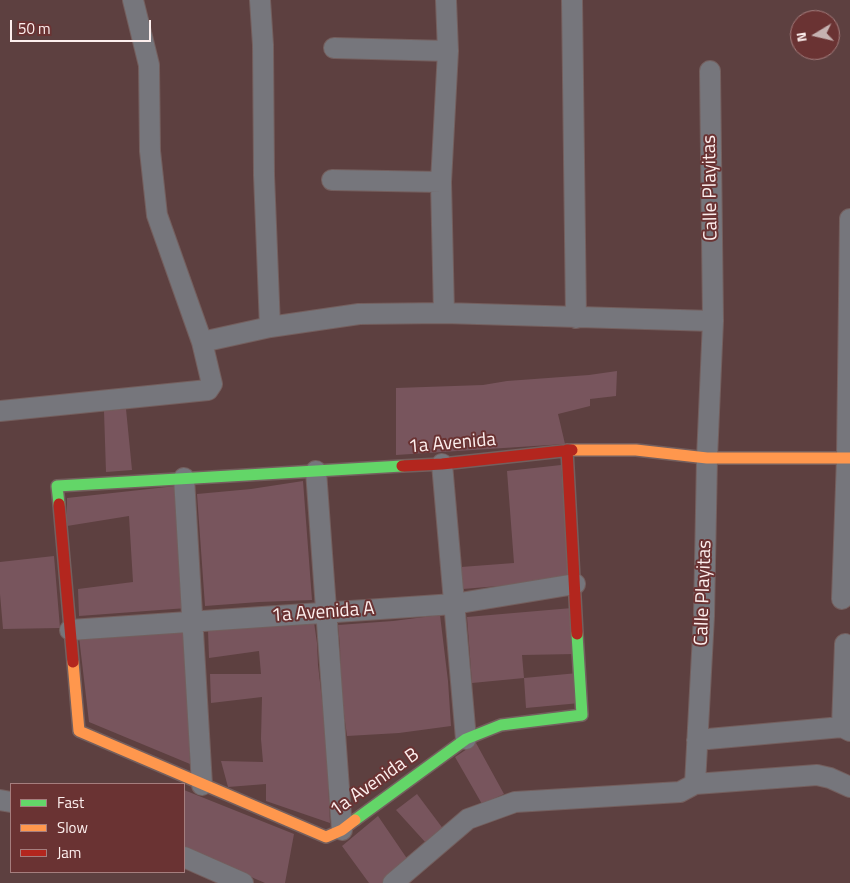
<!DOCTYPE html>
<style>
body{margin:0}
#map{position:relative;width:850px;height:883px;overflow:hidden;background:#5d4040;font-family:"Titillium Web",sans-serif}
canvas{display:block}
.legend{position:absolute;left:10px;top:783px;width:175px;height:90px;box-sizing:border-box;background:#6a3333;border:1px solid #a57e7e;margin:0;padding:6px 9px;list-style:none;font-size:15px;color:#fdefee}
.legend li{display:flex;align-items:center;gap:10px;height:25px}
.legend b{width:25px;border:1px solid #a57e7e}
.north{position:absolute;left:790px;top:10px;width:50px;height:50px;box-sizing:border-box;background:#6a3333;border:1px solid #a57e7e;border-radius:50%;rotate:261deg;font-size:14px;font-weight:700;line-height:20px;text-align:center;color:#fdefee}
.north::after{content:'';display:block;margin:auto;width:18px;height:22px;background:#c5b2b1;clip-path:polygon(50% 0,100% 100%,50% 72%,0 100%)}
.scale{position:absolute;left:10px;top:20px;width:141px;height:22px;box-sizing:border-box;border:2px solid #fdefee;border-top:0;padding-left:6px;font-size:15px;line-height:18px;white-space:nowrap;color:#fdefee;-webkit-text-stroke:4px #6a3333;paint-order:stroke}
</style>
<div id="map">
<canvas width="850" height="883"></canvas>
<ul class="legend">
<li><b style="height:6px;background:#63d668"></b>Fast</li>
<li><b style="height:6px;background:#ff974d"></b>Slow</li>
<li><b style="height:6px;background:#b3261e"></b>Jam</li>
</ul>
<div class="north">N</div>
<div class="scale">50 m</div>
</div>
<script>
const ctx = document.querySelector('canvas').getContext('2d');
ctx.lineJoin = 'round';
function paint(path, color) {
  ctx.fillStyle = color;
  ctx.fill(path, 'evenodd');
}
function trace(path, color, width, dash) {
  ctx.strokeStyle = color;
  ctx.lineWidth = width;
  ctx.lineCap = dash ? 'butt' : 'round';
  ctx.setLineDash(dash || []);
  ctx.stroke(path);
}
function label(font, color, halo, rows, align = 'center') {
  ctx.font = font + ' "Titillium Web",sans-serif';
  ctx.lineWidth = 4;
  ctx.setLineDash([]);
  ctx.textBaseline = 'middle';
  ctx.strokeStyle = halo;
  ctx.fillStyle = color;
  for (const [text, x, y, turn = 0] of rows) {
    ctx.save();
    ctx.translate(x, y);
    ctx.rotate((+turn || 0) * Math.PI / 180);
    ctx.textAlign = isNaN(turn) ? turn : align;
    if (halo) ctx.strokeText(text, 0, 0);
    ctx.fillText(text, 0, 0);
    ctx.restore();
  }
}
paint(new Path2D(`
 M617,371L616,396L590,399V406L558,414L565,444L396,455V388L483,385L507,381L589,375Z
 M126,409L132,470L106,472L104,411Z
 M561,465L569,580L463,589L461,567L514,563L507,471Z
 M303,481L312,600L259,602L205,606L197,494L251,489Z
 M176,486L187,608L79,616L78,589L133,582L129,516L67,526V498Z
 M54,556L60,628L3,629L0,594V562Z
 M572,608L575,654L522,655L524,678L472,683L467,617Z
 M440,615L448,681L451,726L399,733L347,736L341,691L340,646L338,625L393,621Z
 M314,622L317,643L318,665L326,735L330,823L266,801V784L228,787L221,761L263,762L261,739L262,697L211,703L210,674H261L259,651L209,658L208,630Z
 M186,631L190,764L89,722L79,637Z
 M578,673L580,703L526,708L524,678Z
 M476,743L504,794L482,804L455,757Z
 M184,790L294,834L285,883H265L184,848Z
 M417,794L444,830L426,843L396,810Z
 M378,816L408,860L383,883H369L342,846Z`), '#78555d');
const street = new Path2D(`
 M260,0L263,45L264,175L270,327
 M572,0L576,318
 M334,48L448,51
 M332,180L441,182
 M444,313L441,182L448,51L446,0
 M202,342L270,327L359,314L444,313L713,321
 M0,411L208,390L212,384L202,342L157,215L150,151L149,65L133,0
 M442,464L466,739
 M316,471L342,830
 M184,478L202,785
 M842,599L847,458L850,219
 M70,630L454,604L575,584
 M842,727L845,644
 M697,740L842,727L850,731
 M695,784L704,616L707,458L713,321L710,71
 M0,800L11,802
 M184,857L243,883
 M393,883L468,819L515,802L680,792L695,784L817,775L830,778L850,787`);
const fast = new Path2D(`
 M59,504L57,486L402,466
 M355,820L466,739L501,725L582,715L577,634`);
const slow = new Path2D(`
 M572,450H636L707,458H850
 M73,662L79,731L326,837L342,830L355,820`);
const jam = new Path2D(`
 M567,450L577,634
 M402,466L442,464L572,450
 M59,504L73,662`);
trace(street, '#745f5e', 22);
trace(fast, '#745f5e', 14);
trace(slow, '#745f5e', 14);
trace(jam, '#745f5e', 14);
trace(street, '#76767c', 20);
trace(fast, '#63d668', 11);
trace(slow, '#ff974d', 11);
trace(jam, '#b3261e', 11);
label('19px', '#fdefee', '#6a3333', [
 ["Calle Playitas",711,188,-91],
 ["1a Avenida",452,444,-5],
 ["Calle Playitas",704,593,-88],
 ["1a Avenida A",323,613,-4],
 ["1a Avenida B",375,783,-35]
]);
</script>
